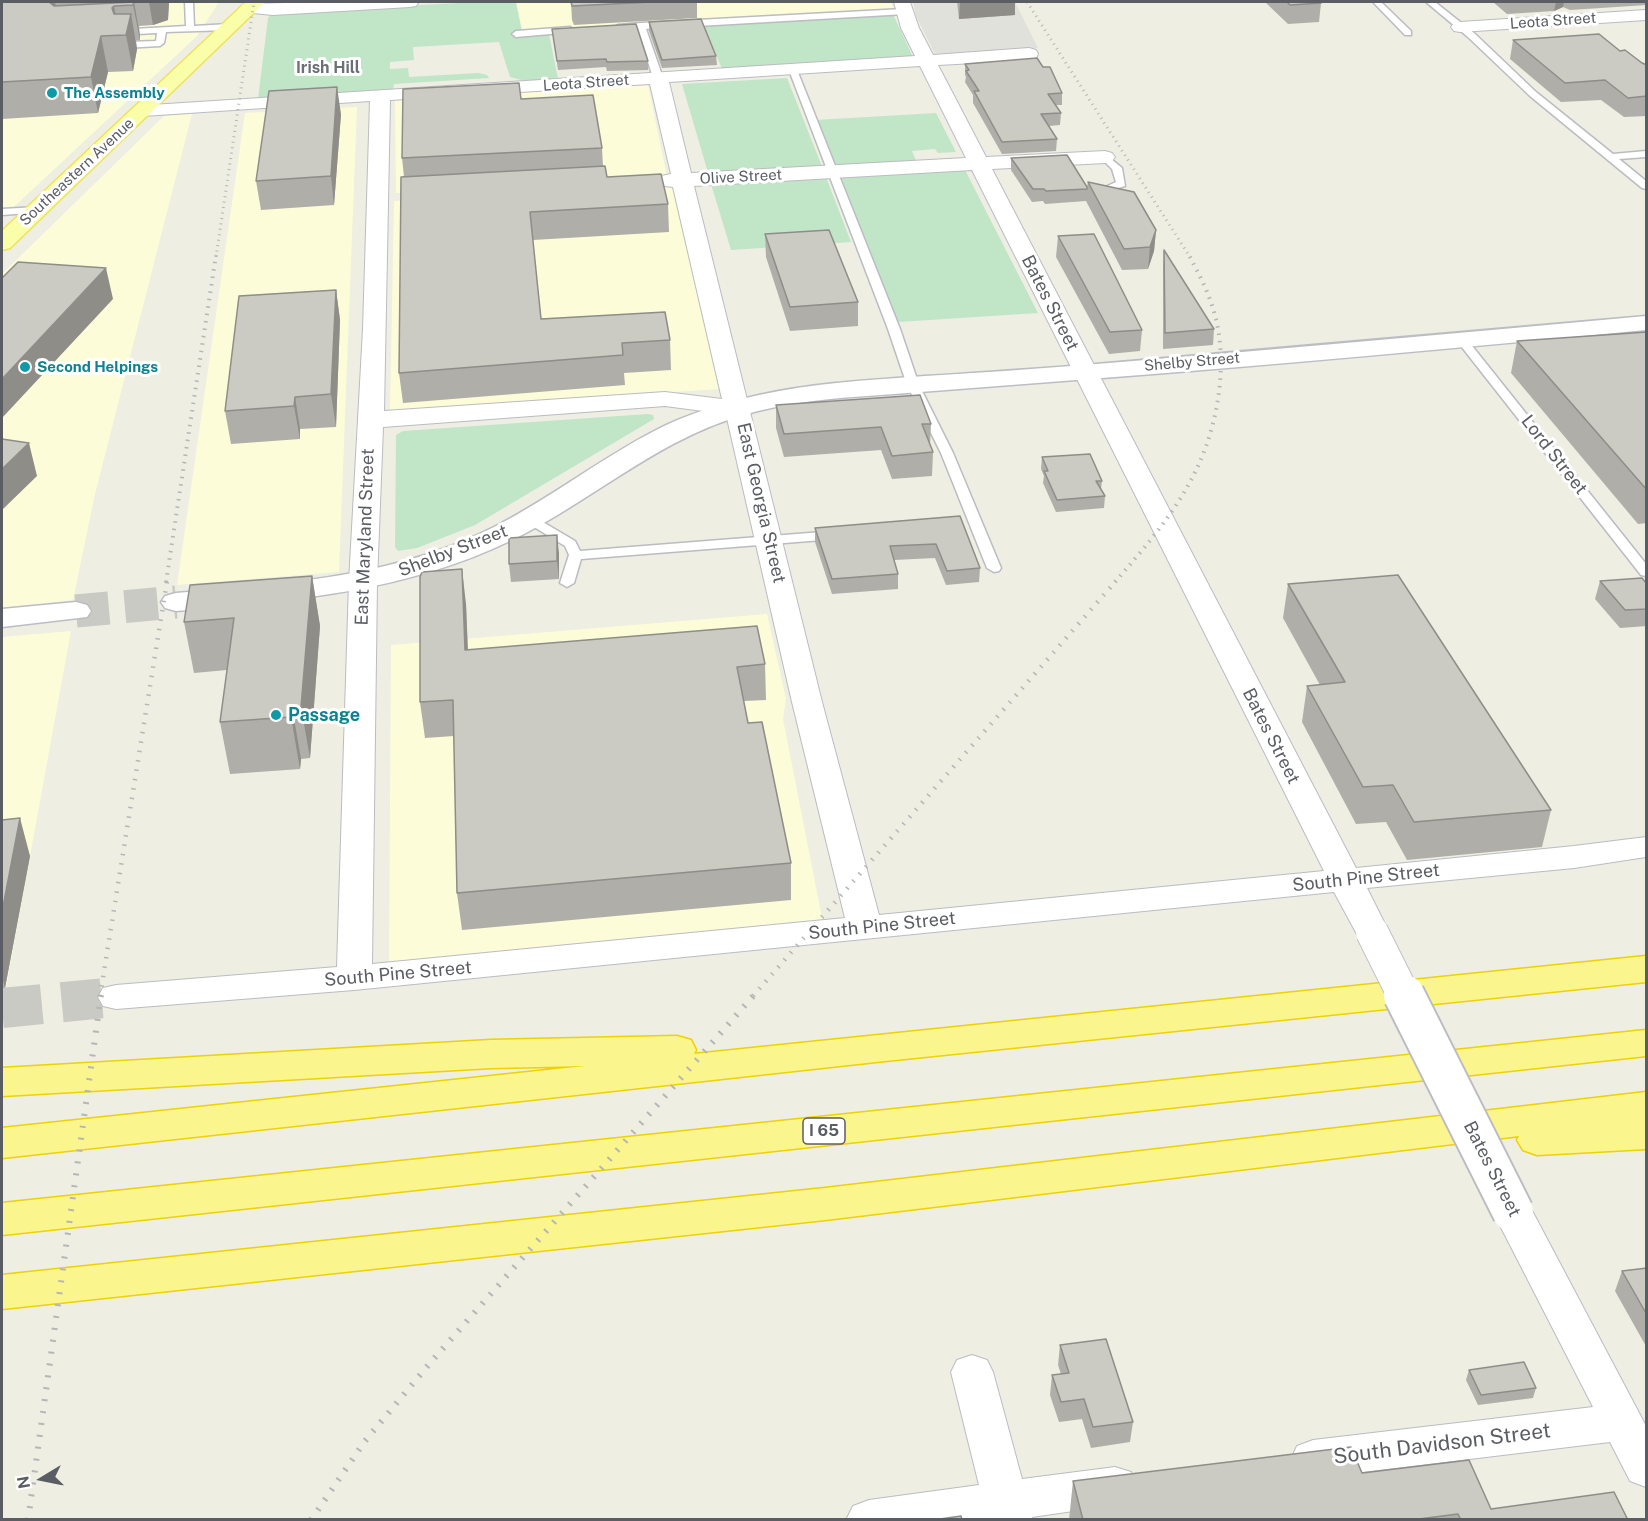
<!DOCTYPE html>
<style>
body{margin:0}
#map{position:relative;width:1648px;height:1521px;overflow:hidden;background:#eeeee3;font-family:"Public Sans",sans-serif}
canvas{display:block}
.frame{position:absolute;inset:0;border:3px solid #5b5d64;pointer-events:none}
.north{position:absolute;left:12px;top:1449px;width:60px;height:60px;-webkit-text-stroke:4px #fff;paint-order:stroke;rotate:260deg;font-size:16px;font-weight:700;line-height:24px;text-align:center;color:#5b5d64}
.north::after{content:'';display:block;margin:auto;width:21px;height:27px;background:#5b5d64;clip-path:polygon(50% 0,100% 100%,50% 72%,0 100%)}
</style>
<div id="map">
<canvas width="1648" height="1521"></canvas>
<div class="frame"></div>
<div class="north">N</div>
</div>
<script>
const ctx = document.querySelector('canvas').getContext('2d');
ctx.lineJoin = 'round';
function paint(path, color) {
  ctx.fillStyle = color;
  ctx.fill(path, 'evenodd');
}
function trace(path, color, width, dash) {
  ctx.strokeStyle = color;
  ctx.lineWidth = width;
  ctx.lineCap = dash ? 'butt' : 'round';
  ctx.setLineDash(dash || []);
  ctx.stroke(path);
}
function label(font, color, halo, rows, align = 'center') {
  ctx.font = font + ' "Public Sans",sans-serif';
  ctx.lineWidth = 6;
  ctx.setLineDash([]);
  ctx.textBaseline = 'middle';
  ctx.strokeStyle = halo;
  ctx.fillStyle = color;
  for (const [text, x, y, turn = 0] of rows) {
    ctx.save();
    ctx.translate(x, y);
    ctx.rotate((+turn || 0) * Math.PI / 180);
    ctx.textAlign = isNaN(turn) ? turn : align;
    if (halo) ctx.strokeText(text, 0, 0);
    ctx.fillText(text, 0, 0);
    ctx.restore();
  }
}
paint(new Path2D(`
 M2,2H219L197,36L2,218Z
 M508,2H891L894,12L516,34Z
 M648,85L667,177L396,193L395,100Z
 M357,107L339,572L177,585L245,113Z
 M192,114L95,494L73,600L2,608V274L164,116Z
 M673,185L719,389L390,411L394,201Z
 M767,614L786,699L783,719L823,923L389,963L391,645Z
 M71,631L2,1010V637Z`), '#fdfcd9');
paint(new Path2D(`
 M913,2H1015L1038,48L935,54L916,16Z`), '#e1e1db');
paint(new Path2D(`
 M478,2H516L522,31L548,29L558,79L525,81L510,77L499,42L413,47L414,60L390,62V69L408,68L409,77L478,73L487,75L489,78L394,84L393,91L258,99L268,18L272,13Z
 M892,12L912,55L911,57L722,69L703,23Z
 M787,78L823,169L709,176L682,84Z
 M936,113L956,152L938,153L935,149L912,151L917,163L836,168L816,120Z
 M965,170L1038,313L898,322L841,177Z
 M826,177L851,242L731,250L711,184Z
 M648,414L653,415L654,419L475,525L417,548L398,551L395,547L396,435L403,431Z`), '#c0e5c7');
trace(new Path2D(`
 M2,1008L116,997`), '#c9cac3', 40, [40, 20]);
trace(new Path2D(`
 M76,611L176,602`), '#c9cac3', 33, [33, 16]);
const lane = new Path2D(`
 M185,2H193L194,26L229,24L233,27L229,30L166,32L164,43L160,46L124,48L120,45L124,42L156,41L157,33L119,35L116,34V30L186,26Z
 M1373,2H1381L1411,31V35H1405Z
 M1426,2H1435L1474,33L1536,92L1613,154L1646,151V157L1619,159L1646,181V189L1642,188L1530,96L1468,37Z
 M903,9L906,10V14L646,29L663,78L658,81L653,78L638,29L618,31L614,28L618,25L641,23Z
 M570,27L574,30L573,32L516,37L512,34L516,31Z
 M793,67L797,70L900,329L919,385L953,453L1001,568L999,571L994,572L987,568L941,453L907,385L888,329L789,70Z
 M1105,154L1122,168L1125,186L1108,191L1103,188L1116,182L1112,169L1100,157Z
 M37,207L42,210L41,212L2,215V209Z
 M1461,336L1465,337L1646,564V576L1641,575L1457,341L1455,339Z
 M531,515L575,541L580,551L835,531L842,535L835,539L581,559L574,583L567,587L560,583L569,555L565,546L526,522L525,519Z`);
const street = new Path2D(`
 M328,2H419L416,6L410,7L273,15L243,12L240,8L243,4Z
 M894,2H910L919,28L933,55L1029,48L1036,50L1038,54L1036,58L1029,60L938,65L986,157L1105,151L1112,153L1115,157L1112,161L1105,163L992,169L1356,868L1574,846L1646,837V857L1574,868L1367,888L1389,932L1384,940L1372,943L1360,940L1334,892L354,990L116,1009L103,1006L98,997L103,988L116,985L337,967L349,582L363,329L370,101L143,116L136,114L133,110L136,106L915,56L901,28ZM920,66L966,158L691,173L669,82ZM650,84L671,174L656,177L653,181L656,185L673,187L722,399L665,392L384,411L390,100ZM972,170L1324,871L879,915L822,702L694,186ZM665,406L726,414L792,702L845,918L372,964L377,582L383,427Z
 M1646,10V20L1460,32L1454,31L1451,27L1454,23L1460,22Z
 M1513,1197L1527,1201L1646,1426V1487L1630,1481L1610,1442L1313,1478L1297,1472L1291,1459L1297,1446L1313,1440L1593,1407L1493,1212L1499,1201Z
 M972,1355L987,1360L993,1372L1022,1479L1115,1467L1131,1472L1137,1486L1131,1500L1115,1505L1032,1517L1033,1520H846L853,1506L869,1500L979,1485L951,1372L957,1360Z`);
const secondary = new Path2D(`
 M1646,316V330C1456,348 1266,366 1076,380C1016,385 955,389 894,394C849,397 803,400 758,411C660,435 597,499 510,541C405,592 290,601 176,611L165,608L161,602L165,596L176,593C285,584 395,577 494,527C551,498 601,458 658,429C690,413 724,403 759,395C813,383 869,380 925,376C978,373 1031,369 1084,365C1272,350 1459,333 1646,316Z
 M76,602L87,605L91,611L87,617L2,627V609Z`);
const primary = new Path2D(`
 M246,2H265L10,248L2,250V231Z`);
const highway = new Path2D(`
 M1646,956V982L885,1061L2,1158V1128L585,1066L491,1068L2,1096V1068L491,1040L677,1036L691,1040L696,1050L694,1054Z
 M1646,1030V1056L2,1235V1203Z
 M1646,1092V1149L1537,1155L1523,1150L1517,1140L1519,1136L825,1220L2,1309V1275L825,1188Z`);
trace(lane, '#bbbcc2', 3);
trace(street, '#bbbcc2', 2);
trace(secondary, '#bcbdc4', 3);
trace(primary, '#efe25b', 3);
trace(highway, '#edd204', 3);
paint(lane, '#fff');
paint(street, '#fff');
paint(secondary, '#fff');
paint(primary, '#fbfea9');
paint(highway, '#fbf58d');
trace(new Path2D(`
 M1027,2L1190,257
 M216,257L254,2`), '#b6b6b7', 3, [1, 4.5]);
trace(new Path2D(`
 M166,582L216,255
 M1115,582C1167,522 1208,474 1219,392C1223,360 1221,327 1209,297C1204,283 1196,269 1189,255`), '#b6b6b7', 4, [1.5, 6]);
trace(new Path2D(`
 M100,996L167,581
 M753,996L1116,581`), '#b6b6b7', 4.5, [1.5, 8]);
trace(new Path2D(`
 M28,1520L101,995
 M311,1520L365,1441L430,1363L754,995`), '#b6b6b7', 6, [2, 10]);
const streetBridgeFar1 = new Path2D(`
 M1372,932L1404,996`);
const streetBridge = new Path2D(`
 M1404,995L1513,1212`);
trace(streetBridgeFar1, '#bbbcc2', 34, []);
trace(streetBridge, '#bbbcc2', 44, []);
trace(streetBridgeFar1, '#fff', 32);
trace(streetBridge, '#fff', 40);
paint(new Path2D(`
 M2,2H169L168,20L153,25L139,26L140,36V40H136L137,49L133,71L108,72L98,113L2,119Z
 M571,2H697V18L574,25L572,20Z
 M957,2H1015V15L959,19Z
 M1265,2H1320L1321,3L1319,22L1288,24Z
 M1493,2H1647V5L1570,10L1563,7L1554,11L1507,14Z
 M649,22L716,56L717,65L662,68L649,31Z
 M552,29L648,61V70L607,71L606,67L558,70Z
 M1513,40L1620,51L1642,63L1647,65V116L1624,117L1601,100L1561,102L1510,59Z
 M965,64L1062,93V105H1055L1061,113L1060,125L1049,126L1057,139L1056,151L1002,154L973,103V95L965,82L966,77L965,75Z
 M521,99L602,148L603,166L607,177L668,204L669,232L533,240L541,319L670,340L671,370L624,373L625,385L403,403L399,373L404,177L402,158Z
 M341,114L334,205L261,210L256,181Z
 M1011,158L1087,187L1088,182L1156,230L1154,251L1148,269L1122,270L1086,201L1045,204L1043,201L1032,202L1011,170Z
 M765,234L858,302V326L790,331L766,257Z
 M1058,236L1142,330L1140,351L1109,354L1056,257Z
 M1164,250L1214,329L1213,345L1163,349V265Z
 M336,290L340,320L336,427L300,429V439L231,444L225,411Z
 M1647,332V523L1638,524L1511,373L1517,341Z
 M776,405L931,424L930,445L933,452L932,476L892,479L881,450L784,457L776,428Z
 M1042,457L1102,481L1101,489L1105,496L1104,508L1056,512L1043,483L1044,476L1041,469Z
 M960,516L980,568L979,582L946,585L935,558L894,560L898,574V589L832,594L815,542V528Z
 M559,553V579L511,582L509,564Z
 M312,576L320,626L310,758L301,759L300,769L230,774L220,722L227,670L194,673L184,622Z
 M1600,581L1647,584V626L1620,628L1595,599Z
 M1288,584L1551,810L1542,847L1407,860L1386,822L1356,824L1302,722L1307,686L1320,685L1283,618Z
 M466,604L468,650L765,664L766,700L744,701L748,723L791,863V900L462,930L457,893L454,736L425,738L420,702Z
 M2,820L30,856L5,988H2Z
 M1647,1268V1348L1615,1291L1622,1271Z
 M1060,1345L1133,1422L1130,1442L1091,1448L1082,1419L1059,1422L1050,1395L1052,1375L1061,1374L1058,1365Z
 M1469,1370L1536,1388L1533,1398L1478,1405L1466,1380Z
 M1362,1473L1491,1509L1628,1520H1069L1073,1481Z`), '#afaea8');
paint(new Path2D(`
 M48,2H55L61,30Z
 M134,2L140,36V40L133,5Z
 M149,2H169L168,20L153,25Z
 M960,2H1015V15L959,19Z
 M1556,2H1564L1563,7L1554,11Z
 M114,6L120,36L112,8Z
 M131,14L137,49L133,71L126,35Z
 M101,36L108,72L98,113L91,77Z
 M337,87L341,114L334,205L331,176Z
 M1156,230L1154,251L1148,269L1150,247Z
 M106,268L113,299L2,418V379Z
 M336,290L340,320L336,427L331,394Z
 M295,397L300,429V439L294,406Z
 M29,443L37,476L2,510V469Z
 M557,535L559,553V579L557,561Z
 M462,569L466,604L469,685L465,650Z
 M312,576L320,626L310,758L301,707Z
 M292,707L301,759L300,769L291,717Z
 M20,818L30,856L5,988L2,976V912Z`), '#8e8d88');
const building = new Path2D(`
 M2,2H49L54,6L134,2L133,5L114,6L112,8L114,14H131L126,35L101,36L91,77L2,82Z
 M571,2H652L572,6Z
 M1287,2H1320L1321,3L1290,5Z
 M701,19L716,56L662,60L649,22Z
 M636,24L648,61L607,62L606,59L557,61L552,29Z
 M1599,34L1620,51L1625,50L1642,63L1647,65V96L1628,98L1605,80L1565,83L1513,40Z
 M1037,58L1043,67H1050L1062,93L1048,94L1061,113L1041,114L1057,139L1002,142L974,91H979L966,71L969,70L965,64Z
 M519,83L521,99L593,95L602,148L402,158L403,89Z
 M337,87L331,176L256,181L269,91Z
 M1067,155L1087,187V189L1046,191L1044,189H1033L1011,158Z
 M605,166L607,177L661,174L668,204L530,212L541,319L665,312L670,340L622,343L623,355L399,373L401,177Z
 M1088,182L1134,192L1156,230L1150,247L1124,249Z
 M829,230L858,302L790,307L765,234Z
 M1094,234L1142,330L1110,332L1058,236Z
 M1164,250L1214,329L1165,333Z
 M18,262L106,268L2,379V278Z
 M336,290L331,394L295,397L294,406L225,411L239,296Z
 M1647,332V490L1517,341Z
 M920,395L931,424H922L933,452L892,456L881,427L784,434L776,405Z
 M2,439L29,443L2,469Z
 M1090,454L1102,481H1096L1105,496L1057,500L1044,471H1048L1042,457Z
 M960,516L980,568L947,571L936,544L890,546L898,574L832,579L815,528Z
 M557,535V561L509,564V538Z
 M462,569L465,650L757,626L765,664L737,667L748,723L762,722L791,863L457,893L453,700L420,702V577L422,572Z
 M1398,575L1551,810L1414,822L1393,785L1363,787L1307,686L1345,682L1288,584Z
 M312,576L301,707H292L291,717L220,722L234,618L184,622L190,585Z
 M1642,578L1647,584V609L1625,610L1600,581Z
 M20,818L2,912V820Z
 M1647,1268V1315L1622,1271Z
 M1106,1339L1133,1422L1093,1427L1084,1399L1061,1402L1052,1375L1069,1373L1060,1345Z
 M1524,1362L1536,1388L1481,1395L1469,1370Z
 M1351,1447L1362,1473L1469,1460L1491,1509L1614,1492L1628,1520H1461L1458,1514L1411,1520H1083L1073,1481Z
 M961,1516L962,1520H933Z`);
paint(building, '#cbcac3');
trace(building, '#8e8d88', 1.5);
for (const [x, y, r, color] of [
 [52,93,6,"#0f9aa8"],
 [25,367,6,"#0f9aa8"],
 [276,715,6,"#0f9aa8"]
]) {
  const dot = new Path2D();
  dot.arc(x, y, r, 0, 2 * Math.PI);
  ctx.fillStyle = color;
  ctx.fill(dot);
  trace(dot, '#fff', 2);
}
label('15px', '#5b5d64', '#fff', [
 ["Leota Street",1553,21,-4],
 ["Leota Street",586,83,-4],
 ["Southeastern Avenue",77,172,-43],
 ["Olive Street",741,177,-3],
 ["Shelby Street",1192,362,-5]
]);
label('bold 15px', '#0d838f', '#fff', [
 ["The Assembly",64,93],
 ["Second Helpings",37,367]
], 'left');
label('bold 16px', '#6c6f76', '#fff', [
 ["Irish Hill",328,68]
]);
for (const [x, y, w] of [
 [824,1131,42]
]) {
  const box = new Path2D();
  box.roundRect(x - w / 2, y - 13, w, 26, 4.5);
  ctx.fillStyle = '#fff';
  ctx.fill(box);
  trace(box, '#5b5d64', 1.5);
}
label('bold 16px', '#5b5d64', null, [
 ["I 65",824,1131]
]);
label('18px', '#5b5d64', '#fff', [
 ["Bates Street",1050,303,63],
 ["Lord Street",1554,455,52],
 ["East Georgia Street",761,503,77],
 ["East Maryland Street",365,537,-88],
 ["Shelby Street",453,551,-21],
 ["Bates Street",1271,736,63],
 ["South Pine Street",1366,878,-6],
 ["South Pine Street",882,926,-6],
 ["South Pine Street",398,974,-5],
 ["Bates Street",1492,1169,63]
]);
label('bold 18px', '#0d838f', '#fff', [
 ["Passage",288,715]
], 'left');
label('21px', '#5b5d64', '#fff', [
 ["South Davidson Street",1442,1444,-7]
]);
</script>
